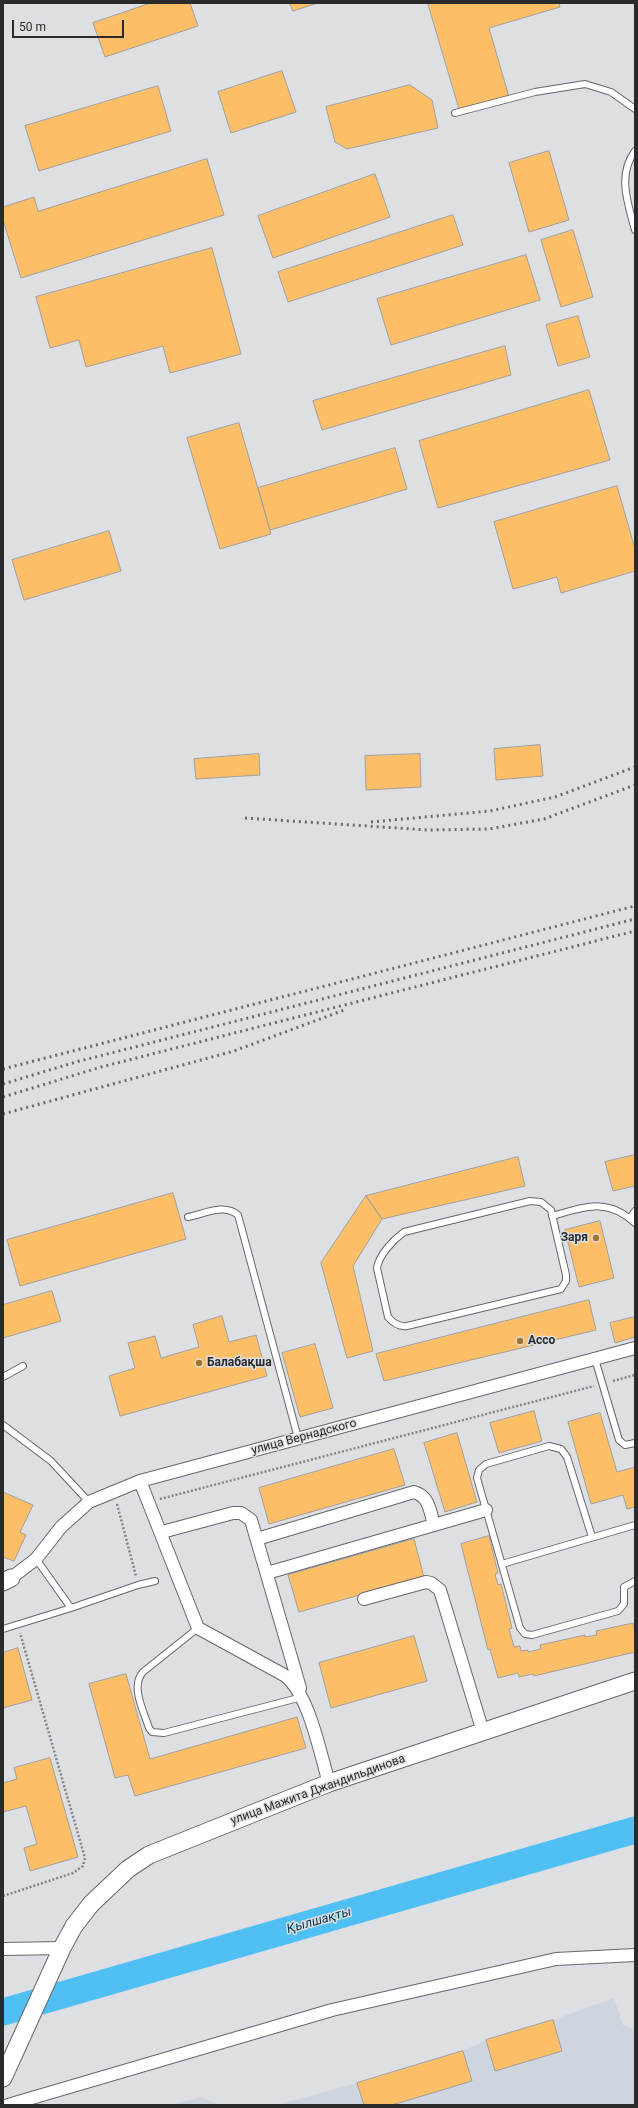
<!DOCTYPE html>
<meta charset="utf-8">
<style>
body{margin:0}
#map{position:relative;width:638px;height:2108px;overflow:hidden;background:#dddfe3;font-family:Roboto,sans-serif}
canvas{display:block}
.frame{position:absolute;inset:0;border:4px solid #292a2c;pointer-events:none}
.scale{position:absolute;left:12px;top:20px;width:112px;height:18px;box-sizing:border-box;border:2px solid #292a2c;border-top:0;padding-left:5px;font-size:12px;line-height:14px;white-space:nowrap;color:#292a2c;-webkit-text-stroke:3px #dddfe3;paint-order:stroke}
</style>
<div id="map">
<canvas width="638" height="2108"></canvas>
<div class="frame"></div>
<div class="scale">50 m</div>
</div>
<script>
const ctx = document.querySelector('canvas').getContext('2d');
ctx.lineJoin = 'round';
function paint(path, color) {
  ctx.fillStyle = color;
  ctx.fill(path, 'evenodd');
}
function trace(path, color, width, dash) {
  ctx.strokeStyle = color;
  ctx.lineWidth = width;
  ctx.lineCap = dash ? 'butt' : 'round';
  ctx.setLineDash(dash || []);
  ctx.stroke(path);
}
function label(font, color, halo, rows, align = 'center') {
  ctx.font = font + ' Roboto,sans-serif';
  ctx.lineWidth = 3;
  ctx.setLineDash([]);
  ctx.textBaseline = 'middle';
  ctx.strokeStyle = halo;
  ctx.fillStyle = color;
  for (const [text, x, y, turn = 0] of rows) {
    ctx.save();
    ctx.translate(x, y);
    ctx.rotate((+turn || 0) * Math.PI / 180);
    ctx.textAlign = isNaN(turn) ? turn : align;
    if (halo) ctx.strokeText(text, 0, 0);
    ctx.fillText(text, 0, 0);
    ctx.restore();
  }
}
paint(new Path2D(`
 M614,1998L623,2025L635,2029V2105H276L357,2083L463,2051L486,2040L553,2020Z
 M201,2097L220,2105H171Z`), '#cfd5df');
trace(new Path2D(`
 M3,2012L635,1830`), '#50bff4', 27);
const building = new Path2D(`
 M151,3H190L198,26L105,57L93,23Z
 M290,3H318L293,11Z
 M428,3H559L560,7L489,28L509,97L460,111Z
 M282,71L296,112L231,133L218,92Z
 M410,85L432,100L438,128L347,149L335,142L326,107Z
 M158,86L171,131L39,171L25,126Z
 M549,151L569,220L529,232L509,163Z
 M207,159L224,215L21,278L3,220V207L34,197L38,211Z
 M375,174L390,217L273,258L258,216Z
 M453,215L463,245L288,302L278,272Z
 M573,230L593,297L561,307L541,240Z
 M212,248L241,354L170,373L163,346L86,367L79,340L50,348L36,297Z
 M526,255L540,300L391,345L377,299Z
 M578,316L590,357L558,366L546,325Z
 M505,346L511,375L322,430L313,401Z
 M589,390L610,460L438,508L419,441Z
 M239,423L271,534L220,549L187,438Z
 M395,448L407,489L270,530L258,488Z
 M617,486L635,549V571L561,593L557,577L513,589L494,522Z
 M109,531L121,571L24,600L12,560Z
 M540,745L543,776L496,780L494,749Z
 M259,754L260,775L196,779L194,759Z
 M420,754L421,787L366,790L365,756Z
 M635,1155V1186L613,1191L605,1162Z
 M518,1157L525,1186L382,1219L366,1196Z
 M173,1193L186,1239L20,1286L7,1240Z
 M366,1196L382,1219L353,1266L373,1351L347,1358L321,1263Z
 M600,1221L614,1278L579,1287L565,1230Z
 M52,1291L61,1321L3,1338V1305Z
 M589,1300L596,1330L384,1381L376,1354Z
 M222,1316L229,1342L256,1335L267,1376L120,1416L109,1376L135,1368L128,1343L155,1336L161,1358L199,1347L193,1325Z
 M635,1317V1337L615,1343L610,1323Z
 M315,1344L333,1408L300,1417L282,1353Z
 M534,1411L542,1441L499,1453L490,1423Z
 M600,1413L617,1472L635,1467V1507L627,1509L623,1495L591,1504L568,1422Z
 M457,1433L477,1502L445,1512L424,1443Z
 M394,1449L405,1485L269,1524L259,1488Z
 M3,1492L33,1505L20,1532L26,1535L14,1561L3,1557Z
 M489,1536L498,1573L495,1574L498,1585L501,1584L512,1628L509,1629L514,1647L520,1646L521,1651L528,1650V1652L541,1649L540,1645L585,1635V1637L597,1635L596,1631L633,1623L635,1633V1652L534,1676L533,1674L519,1677L518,1673L498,1678L490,1649L488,1650L461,1544Z
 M414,1539L424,1577L299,1612L288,1575Z
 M414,1636L427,1681L331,1708L319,1663Z
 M18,1648L32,1700L3,1708V1653Z
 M126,1674L150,1759L297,1717L306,1748L135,1796L128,1775L115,1778L89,1684Z
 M50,1758L78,1857L30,1871L24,1848L37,1844L26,1806L3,1812V1783L17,1779L14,1768Z
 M553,2020L562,2051L495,2071L486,2040Z
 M463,2051L472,2081L392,2105H364L357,2083Z`);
paint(building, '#fcbf68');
trace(building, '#a29f9c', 1);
const lane = new Path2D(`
 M455,113L535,92L585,84L611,92L635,109
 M635,151C617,175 628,204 635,230
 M530,1201L541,1202L551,1210L566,1275V1281L561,1289L407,1326C399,1327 393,1323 388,1317L377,1268C379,1255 393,1240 404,1232Z
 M552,1216C585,1207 607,1197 635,1223
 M188,1217C204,1214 224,1203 238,1215L298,1438
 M630,1218L635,1211
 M595,1359L619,1440L625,1445L635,1443
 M3,1377L23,1366
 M3,1425L51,1461L89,1502
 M592,1537L567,1457L561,1449L549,1446L486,1464L479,1470L477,1478L520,1628L525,1634L532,1635L618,1611L624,1604V1587L635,1581
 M36,1559L71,1608L138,1585L155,1581
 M502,1564L635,1525
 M198,1628L143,1672C130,1686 144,1712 149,1728L152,1732L164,1733L302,1697
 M3,1629L71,1608`);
const street = new Path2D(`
 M140,1481L198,1628L284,1675C309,1693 320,1753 329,1783
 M162,1532L233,1513H241L251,1520L300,1688
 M257,1539L414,1492C429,1496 430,1511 434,1525
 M267,1573L486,1510
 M11,1578L36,1559L61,1527L89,1502L140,1481L635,1348
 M364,1599L426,1582L431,1583L440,1590L483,1732
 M3,1949L62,1948
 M8,2105L332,2010L556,1959L635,1955`);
const secondary = new Path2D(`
 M3,1582L11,1578
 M3,2078L62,1948L74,1926L91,1904L128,1869L149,1855L329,1783L635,1681`);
trace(lane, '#65676a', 8);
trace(street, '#65676a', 14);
trace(secondary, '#65676a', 19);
trace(new Path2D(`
 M613,1381L635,1375
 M160,1499L594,1386
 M117,1504L136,1576
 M3,1896L73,1873L83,1866L85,1858L20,1633`), '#838588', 2.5, [2, 2]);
trace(lane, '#fff', 6);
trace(street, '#fff', 12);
trace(secondary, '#fff', 17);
trace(new Path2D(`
 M245,818L428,830L489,829L544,819L635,785
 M371,822L490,811L555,797L635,767
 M3,1069L635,906
 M3,1084L76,1062L635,919
 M3,1097L101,1067L635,931
 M3,1114L234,1051L347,1009`), '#696b6d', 3, [2, 4]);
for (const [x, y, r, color] of [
 [596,1238,4,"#a7722c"],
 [520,1341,4,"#a7722c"],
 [199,1363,4,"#a7722c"]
]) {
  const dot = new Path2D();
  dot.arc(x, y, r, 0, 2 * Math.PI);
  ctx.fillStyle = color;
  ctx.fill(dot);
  trace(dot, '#dddfe3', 1.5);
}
label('bold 12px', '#292a2c', '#dddfe3', [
 ["Заря",588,1238,"right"],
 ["Ассо",528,1341],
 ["Балабақша",207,1363]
], 'left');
label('12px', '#292a2c', '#dddfe3', [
 ["улица Вернадского",304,1437,-15],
 ["улица Мажита Джандильдинова",318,1790,-20]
]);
label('italic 13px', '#003348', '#dddfe3', [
 ["Қылшақты",319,1921,-16]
]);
</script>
